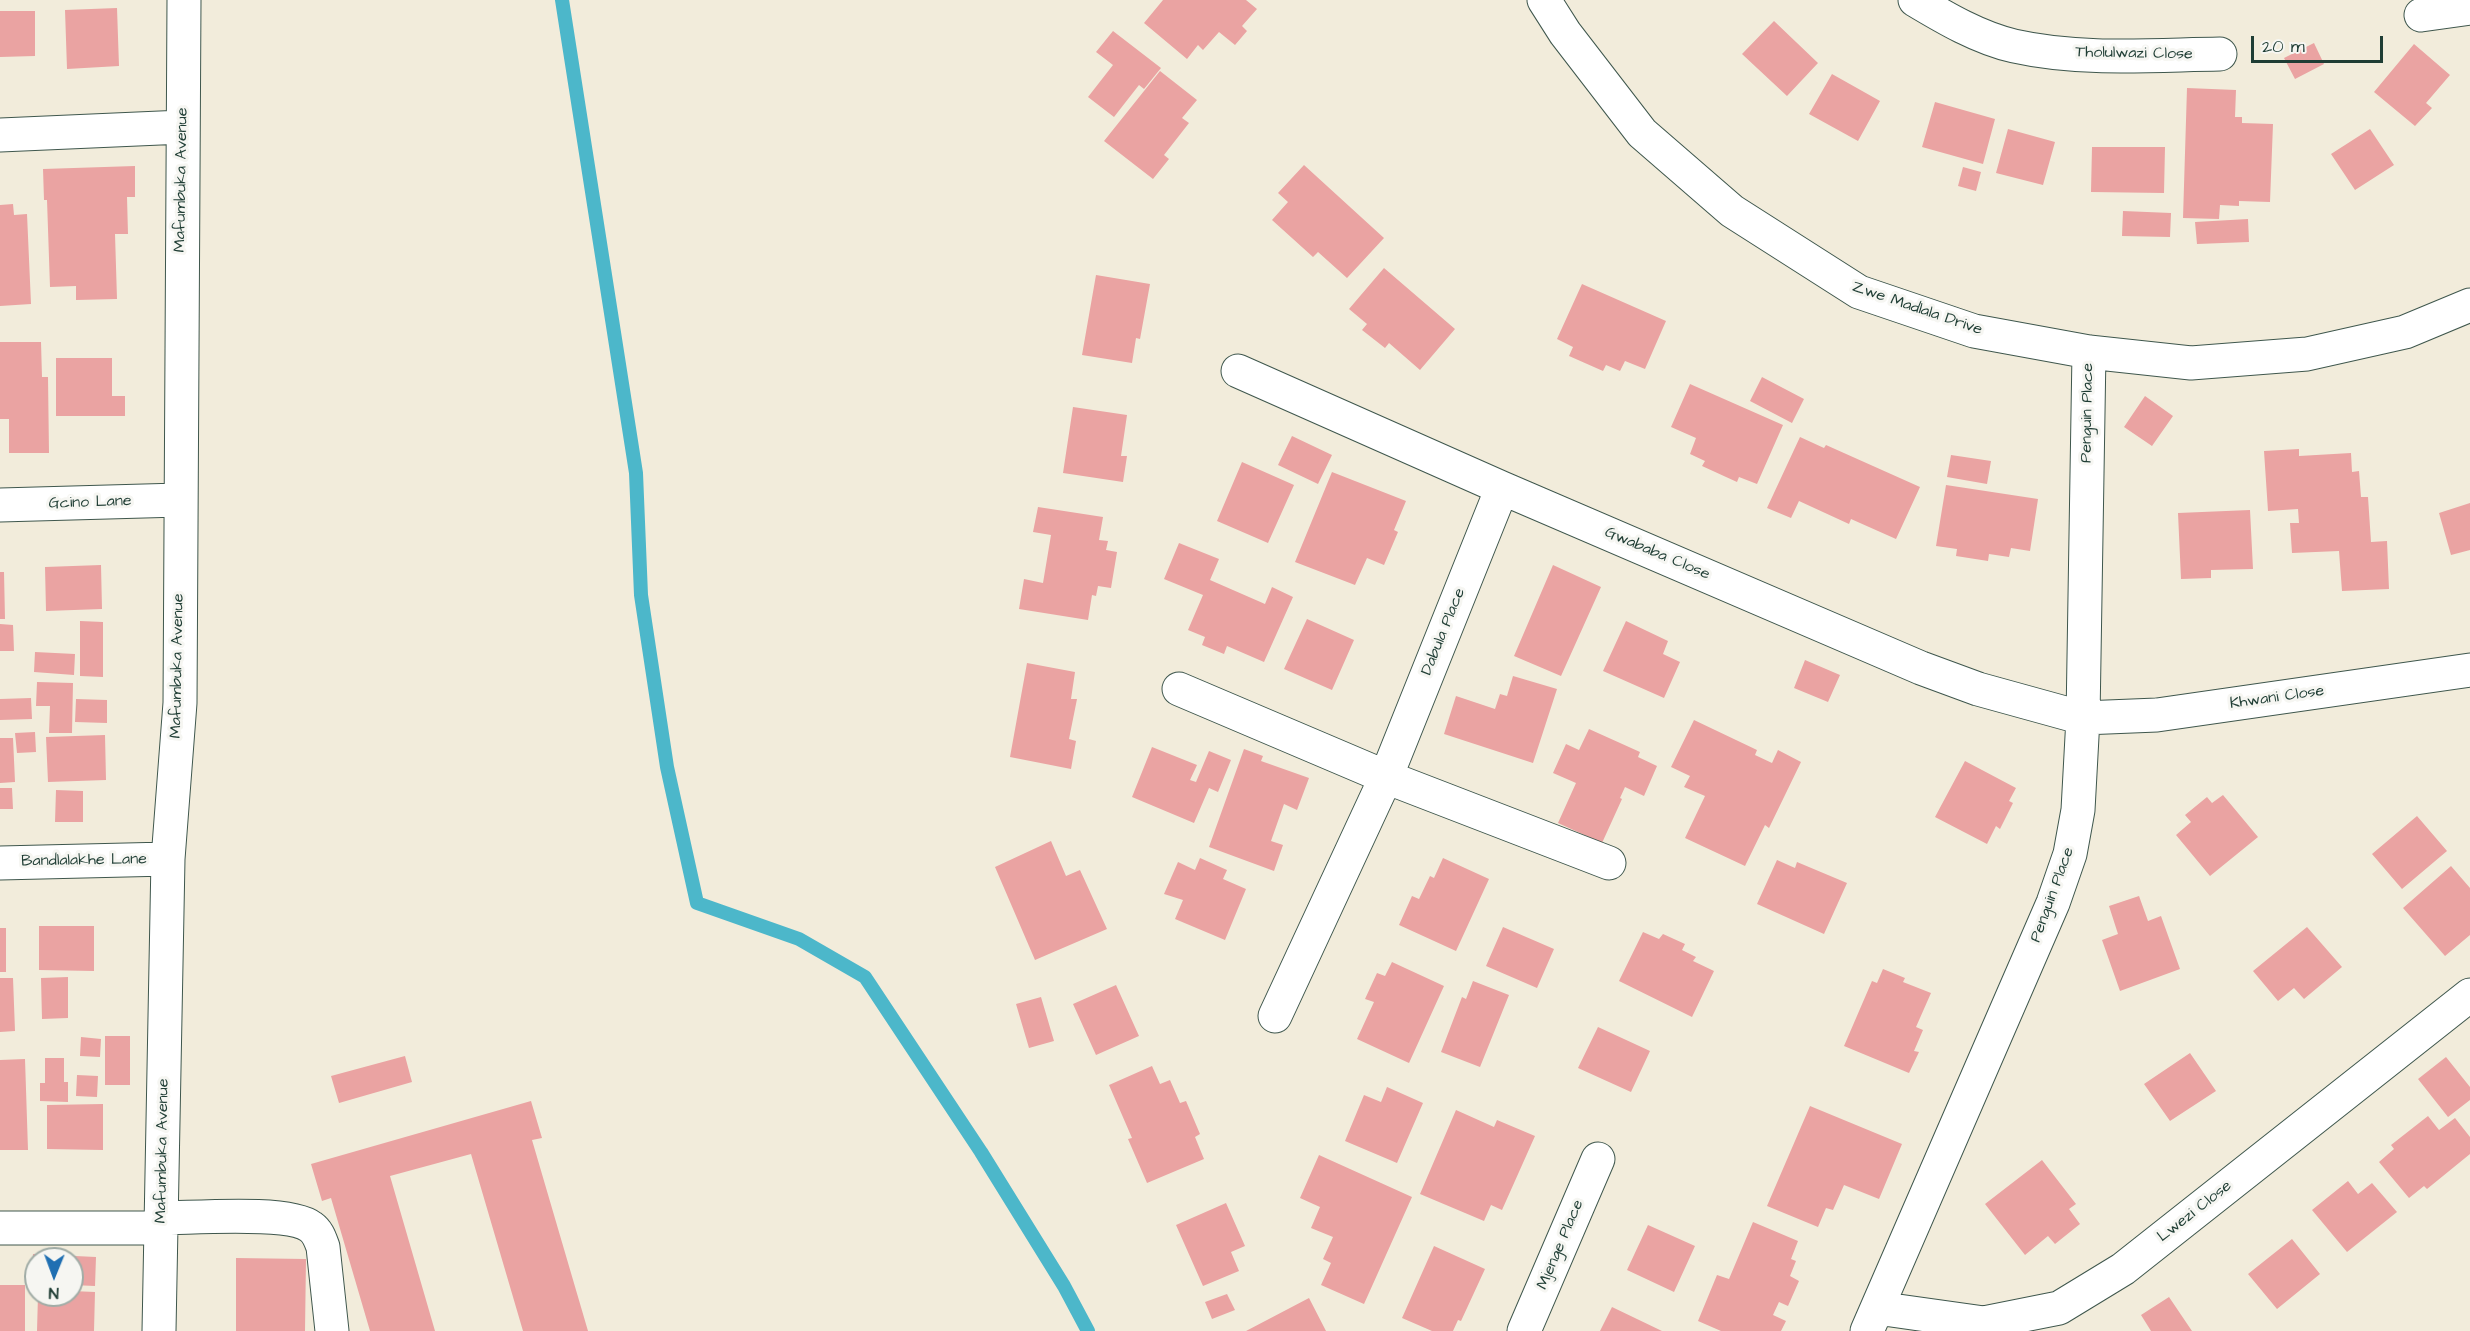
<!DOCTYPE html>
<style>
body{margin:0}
#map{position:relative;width:2470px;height:1331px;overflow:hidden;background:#f2ecdb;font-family:"Architects Daughter",sans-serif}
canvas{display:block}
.north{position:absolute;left:24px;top:1247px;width:60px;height:60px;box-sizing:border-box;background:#f6f6f2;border:2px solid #a0aca6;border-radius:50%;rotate:181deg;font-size:16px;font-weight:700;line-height:24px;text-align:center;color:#1f3d34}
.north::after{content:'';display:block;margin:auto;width:21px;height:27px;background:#1f6fb2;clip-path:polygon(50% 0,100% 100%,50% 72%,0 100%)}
.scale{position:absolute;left:2251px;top:36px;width:132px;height:27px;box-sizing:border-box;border:3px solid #1f3d34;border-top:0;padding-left:8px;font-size:18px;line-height:21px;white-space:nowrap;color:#1f3d34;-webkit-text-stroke:4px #f6f6f2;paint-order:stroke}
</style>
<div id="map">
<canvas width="2470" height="1331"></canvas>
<div class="north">N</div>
<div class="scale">20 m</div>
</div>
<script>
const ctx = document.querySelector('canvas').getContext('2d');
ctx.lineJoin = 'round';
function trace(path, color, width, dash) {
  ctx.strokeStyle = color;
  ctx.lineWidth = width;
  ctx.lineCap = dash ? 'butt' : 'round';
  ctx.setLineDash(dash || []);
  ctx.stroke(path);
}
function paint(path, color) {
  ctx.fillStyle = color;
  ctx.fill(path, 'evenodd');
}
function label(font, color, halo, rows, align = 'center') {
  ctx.font = font + ' "Architects Daughter",sans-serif';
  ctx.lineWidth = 6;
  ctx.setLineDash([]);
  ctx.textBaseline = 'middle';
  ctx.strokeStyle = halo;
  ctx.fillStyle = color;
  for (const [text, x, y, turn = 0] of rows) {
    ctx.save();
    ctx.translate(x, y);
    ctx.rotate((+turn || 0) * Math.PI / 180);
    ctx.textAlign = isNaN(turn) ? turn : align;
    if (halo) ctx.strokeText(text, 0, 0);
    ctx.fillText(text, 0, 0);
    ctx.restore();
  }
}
trace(new Path2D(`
 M562,0L636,473L641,595L667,767L697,903L799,939L865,977L981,1152L1064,1286L1088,1331`), '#4cb7ca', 14);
paint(new Path2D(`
 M1163,0H1246L1257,9L1242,26L1247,31L1235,45L1219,32L1203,50L1198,45L1187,59L1144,23Z
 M117,8L119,66L67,69L65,10Z
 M0,11H35V56L0,57Z
 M1774,21L1818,63L1787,96L1742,54Z
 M1113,31L1161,68L1144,89L1139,85L1114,117L1088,97L1113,65L1096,52Z
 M2314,43L2324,64L2295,79L2284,58Z
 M2414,44L2450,75L2426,103L2432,108L2415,126L2374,92Z
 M1160,71L1197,100L1182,118L1189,123L1164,155L1169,159L1153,179L1104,141Z
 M1832,74L1880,101L1858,141L1809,114Z
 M2187,88L2236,90L2235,117H2242V123L2273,124L2270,202L2239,201V206L2220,205L2219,219L2183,218Z
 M1935,102L1995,119L1983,164L1922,147Z
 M2008,129L2055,142L2043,185L1996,173Z
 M2370,129L2394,165L2355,190L2331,154Z
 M2092,147H2165L2164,193L2091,192Z
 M1304,165L1384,238L1347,278L1318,252L1313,257L1272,220L1288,202L1278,193Z
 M135,166V197H127L128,234H115L117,299L76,300V286L50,287L47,200H44L43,169Z
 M1963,167L1981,172L1976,191L1958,186Z
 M13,204L14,215L27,214L31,304L0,306V205Z
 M2123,211L2171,213L2170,237L2122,236Z
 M2248,219L2249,242L2197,244L2195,222Z
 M1384,268L1455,329L1420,370L1389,343L1385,348L1362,330L1367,324L1349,309Z
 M1096,275L1150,284L1140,339L1136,338L1132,363L1082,355Z
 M1582,284L1666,321L1645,369L1625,361L1620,371L1606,365L1603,371L1569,356L1573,347L1557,339Z
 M0,342H41L42,377H48L49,453H9V419H0Z
 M56,358H112V396H125V416H56Z
 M1762,377L1804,399L1792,423L1750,401Z
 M1690,384L1783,425L1757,484L1739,477L1737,482L1702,466L1705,461L1690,454L1696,438L1671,427Z
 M2145,396L2173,416L2152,446L2124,427Z
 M1073,407L1127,415L1121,456H1127L1123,482L1063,473Z
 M1292,436L1332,455L1318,484L1278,465Z
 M1800,437L1824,448L1826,445L1920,487L1896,539L1851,519L1849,524L1799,501L1791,518L1767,508Z
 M2299,449V456L2351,453L2352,472L2359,471L2361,497H2368L2371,542L2387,541L2389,589L2342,591L2339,551L2292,553L2290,523H2299L2298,509L2268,511L2264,451Z
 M1951,455L1991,461L1987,484L1947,477Z
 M1242,462L1294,485L1268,543L1217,521Z
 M1332,472L1406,501L1394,530L1398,532L1384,565L1367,558L1355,585L1295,562Z
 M1946,485L2038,499L2030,551L2011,548L2009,557L1989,554L1988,561L1956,556L1957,549L1936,546Z
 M2470,503V550L2451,555L2439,513Z
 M1038,507L1103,517L1099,540L1108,541L1106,550L1117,552L1111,588L1098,586L1096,596L1092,595L1088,620L1019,609L1024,579L1043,583L1051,535L1033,532Z
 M2250,510L2253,569L2211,570V578L2181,579L2178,513Z
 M1179,543L1219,559L1210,580L1265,604L1272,587L1293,597L1264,662L1227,646L1224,654L1202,645L1205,637L1188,630L1203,595L1164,579Z
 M101,565L102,609L46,611L45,567Z
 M1553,565L1601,587L1561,676L1514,656Z
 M0,572H4L5,619H0Z
 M1307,619L1354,640L1332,690L1284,669Z
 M80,621L103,622V677L80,676Z
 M1626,621L1668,641L1663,654L1680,662L1664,698L1603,671Z
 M0,624L13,625L14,651H0Z
 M35,652L75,654L74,675L34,672Z
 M1805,660L1840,675L1828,702L1794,688Z
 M1027,663L1075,672L1071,699H1077L1069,739L1076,741L1071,769L1010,757Z
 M1513,676L1557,689L1533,763L1444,734L1456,696L1495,709L1500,694L1507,696Z
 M37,682L73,683L72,733H49L50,706H36Z
 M31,698L32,719L0,720V699Z
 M76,699L107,700V723L75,722Z
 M1694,720L1757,750L1755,755L1772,763L1778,750L1801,762L1769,828L1765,825L1745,866L1685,838L1705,796L1684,787L1690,776L1671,767Z
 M1589,729L1640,752L1638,757L1657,766L1644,796L1625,787L1620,798L1622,799L1602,843L1558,823L1576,783L1553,773L1566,744L1579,750Z
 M35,732L36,752L17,753L15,733Z
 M105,735L106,780L48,782L46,737Z
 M0,738H13L15,782L0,783Z
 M1152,747L1197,765L1190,780L1196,782L1209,751L1231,760L1218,792L1209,788L1194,823L1132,797Z
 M1244,749L1263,756L1261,761L1309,778L1297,810L1284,804L1271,841L1283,845L1274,871L1209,847Z
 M1965,761L2016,788L2009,801L2013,803L2000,829L1996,826L1987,844L1935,817Z
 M0,788H12L13,809H0Z
 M56,790L83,791V822H55Z
 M2223,795L2258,837L2210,876L2176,835L2191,822L2185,815L2207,797L2212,803Z
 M2417,816L2447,851L2402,889L2372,854Z
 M1051,841L1066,876L1080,870L1107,929L1035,960L995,867Z
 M1200,858L1227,870L1223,879L1246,889L1225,940L1175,919L1183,900L1164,894L1178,862L1195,870Z
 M1443,858L1489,879L1456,951L1399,925L1412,896L1419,899L1430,876L1434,878Z
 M1777,860L1795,868L1797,862L1847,883L1824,934L1757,904Z
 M2451,866L2470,888V935L2445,956L2403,908Z
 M2139,896L2148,921L2161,916L2180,969L2120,991L2102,940L2118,934L2109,906Z
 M39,926H94V971L39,970Z
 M1503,927L1554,949L1537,988L1486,966Z
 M2307,927L2342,967L2304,999L2294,988L2278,1001L2253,971Z
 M0,928H6V972H0Z
 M1643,932L1659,939L1663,934L1685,944L1682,950L1696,957L1693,961L1714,971L1692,1017L1619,981Z
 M1392,962L1444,986L1409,1063L1357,1039L1374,1002L1365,999L1377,973L1385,976Z
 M1883,969L1905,978L1903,982L1931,993L1916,1027L1923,1030L1914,1051L1919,1052L1909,1073L1844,1046L1872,981L1877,983Z
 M68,977V1018L42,1019L41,978Z
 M0,978H13L15,1031L0,1032Z
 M1473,981L1509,995L1480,1067L1441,1052L1462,997L1466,999Z
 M1116,985L1139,1036L1096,1055L1073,1004Z
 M1041,997L1054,1041L1029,1048L1016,1004Z
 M1598,1027L1650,1051L1631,1092L1578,1068Z
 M105,1036H130V1085H105Z
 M81,1037L101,1039L100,1057L80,1056Z
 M2190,1053L2216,1091L2170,1121L2144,1084Z
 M405,1056L412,1082L339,1103L331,1076Z
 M2446,1057L2470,1087V1100L2448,1117L2418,1079Z
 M45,1058H64V1082H68V1102L40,1101V1083H45Z
 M25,1059L28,1150H0V1060Z
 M1152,1066L1160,1084L1170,1080L1180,1103L1186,1101L1200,1134L1195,1137L1204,1159L1147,1183L1128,1139L1132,1138L1109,1085Z
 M77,1075L98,1076L97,1097L76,1096Z
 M1387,1087L1423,1103L1397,1163L1345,1141L1364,1095L1381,1102Z
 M531,1101L542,1138L532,1140L588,1331H523L471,1154L390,1176L435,1331H370L331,1198L322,1201L311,1164Z
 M103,1104V1150L47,1149V1105Z
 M1810,1106L1902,1144L1879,1199L1844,1185L1833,1210L1826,1208L1818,1227L1767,1206Z
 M1456,1110L1494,1127L1497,1120L1535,1136L1502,1210L1491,1205L1484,1221L1420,1194Z
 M2428,1116L2439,1130L2455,1118L2470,1137V1154L2427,1189L2424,1186L2409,1198L2379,1162L2394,1149L2391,1145Z
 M1319,1155L1412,1197L1364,1304L1321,1285L1331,1263L1323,1259L1333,1237L1311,1228L1320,1207L1300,1198Z
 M2042,1160L2076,1204L2069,1209L2080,1224L2055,1244L2048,1236L2025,1255L1985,1204Z
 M2348,1181L2358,1194L2372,1183L2397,1212L2347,1252L2312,1210Z
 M1226,1203L1245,1246L1231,1252L1239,1271L1203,1286L1176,1225Z
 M1753,1222L1798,1241L1791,1259L1796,1261L1790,1276L1799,1281L1788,1306L1779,1302L1773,1315L1786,1321L1781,1331H1721L1698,1321L1717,1275L1729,1279Z
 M1648,1225L1695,1246L1674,1292L1627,1270Z
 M2292,1239L2320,1274L2277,1309L2248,1274Z
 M1434,1246L1485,1269L1461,1321L1458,1320L1453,1331H1432L1402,1318Z
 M33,1254L96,1257L95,1286L72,1285V1259H36V1284L32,1283Z
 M236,1258L306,1259L305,1331H236Z
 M0,1285H25V1331H0Z
 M72,1291L95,1292L94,1331H37L38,1295H72Z
 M1227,1294L1235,1310L1212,1319L1205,1302Z
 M2169,1297L2192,1331H2151L2141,1315Z
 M1309,1298L1326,1331H1246Z
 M1612,1307L1662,1331H1600Z`), '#eaa3a2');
const minor = new Path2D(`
 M1544,0L1565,33L1642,133L1732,211L1859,292L1974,331L2089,352L2191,363L2307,354L2405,332L2470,305
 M1915,0C1945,18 1979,38 2014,46C2081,61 2152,55 2220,54
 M2421,15L2470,8
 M0,135L183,127
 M1238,371L1502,488L1921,668L1978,689L2083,718L2157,715L2470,670
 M0,505L180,500
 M1179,689L1386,777L1609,863
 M0,863L168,859
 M1275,1016L1386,777L1502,488
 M161,1218C193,1218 289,1210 311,1227C318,1232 320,1239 323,1247L332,1331
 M0,1228H161
 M1877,1308L1984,1323L2059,1308L2123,1269L2470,995
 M159,1331L168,859L180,703L184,0
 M1524,1331L1598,1159
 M1867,1331L2053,903L2070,854L2078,810L2083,718L2089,352`);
trace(minor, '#3f574d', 35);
trace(minor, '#fff', 33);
label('16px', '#1f3d34', '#f6f6f2', [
 ["Tholulwazi Close",2134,54,1],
 ["Mafumbuka Avenue",182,180,-89],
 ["Zwe Madlala Drive",1917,309,19],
 ["Penguin Place",2088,413,-89],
 ["Gcino Lane",90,503,-2],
 ["Gwababa Close",1657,554,23],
 ["Dabula Place",1444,632,-68],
 ["Mafumbuka Avenue",178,666,-89],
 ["Khwani Close",2277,698,-8],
 ["Bandlalakhe Lane",84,861,-1],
 ["Penguin Place",2053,895,-70],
 ["Mafumbuka Avenue",163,1151,-89],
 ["Lwezi Close",2195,1212,-38],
 ["Mjenge Place",1561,1245,-67]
]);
</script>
